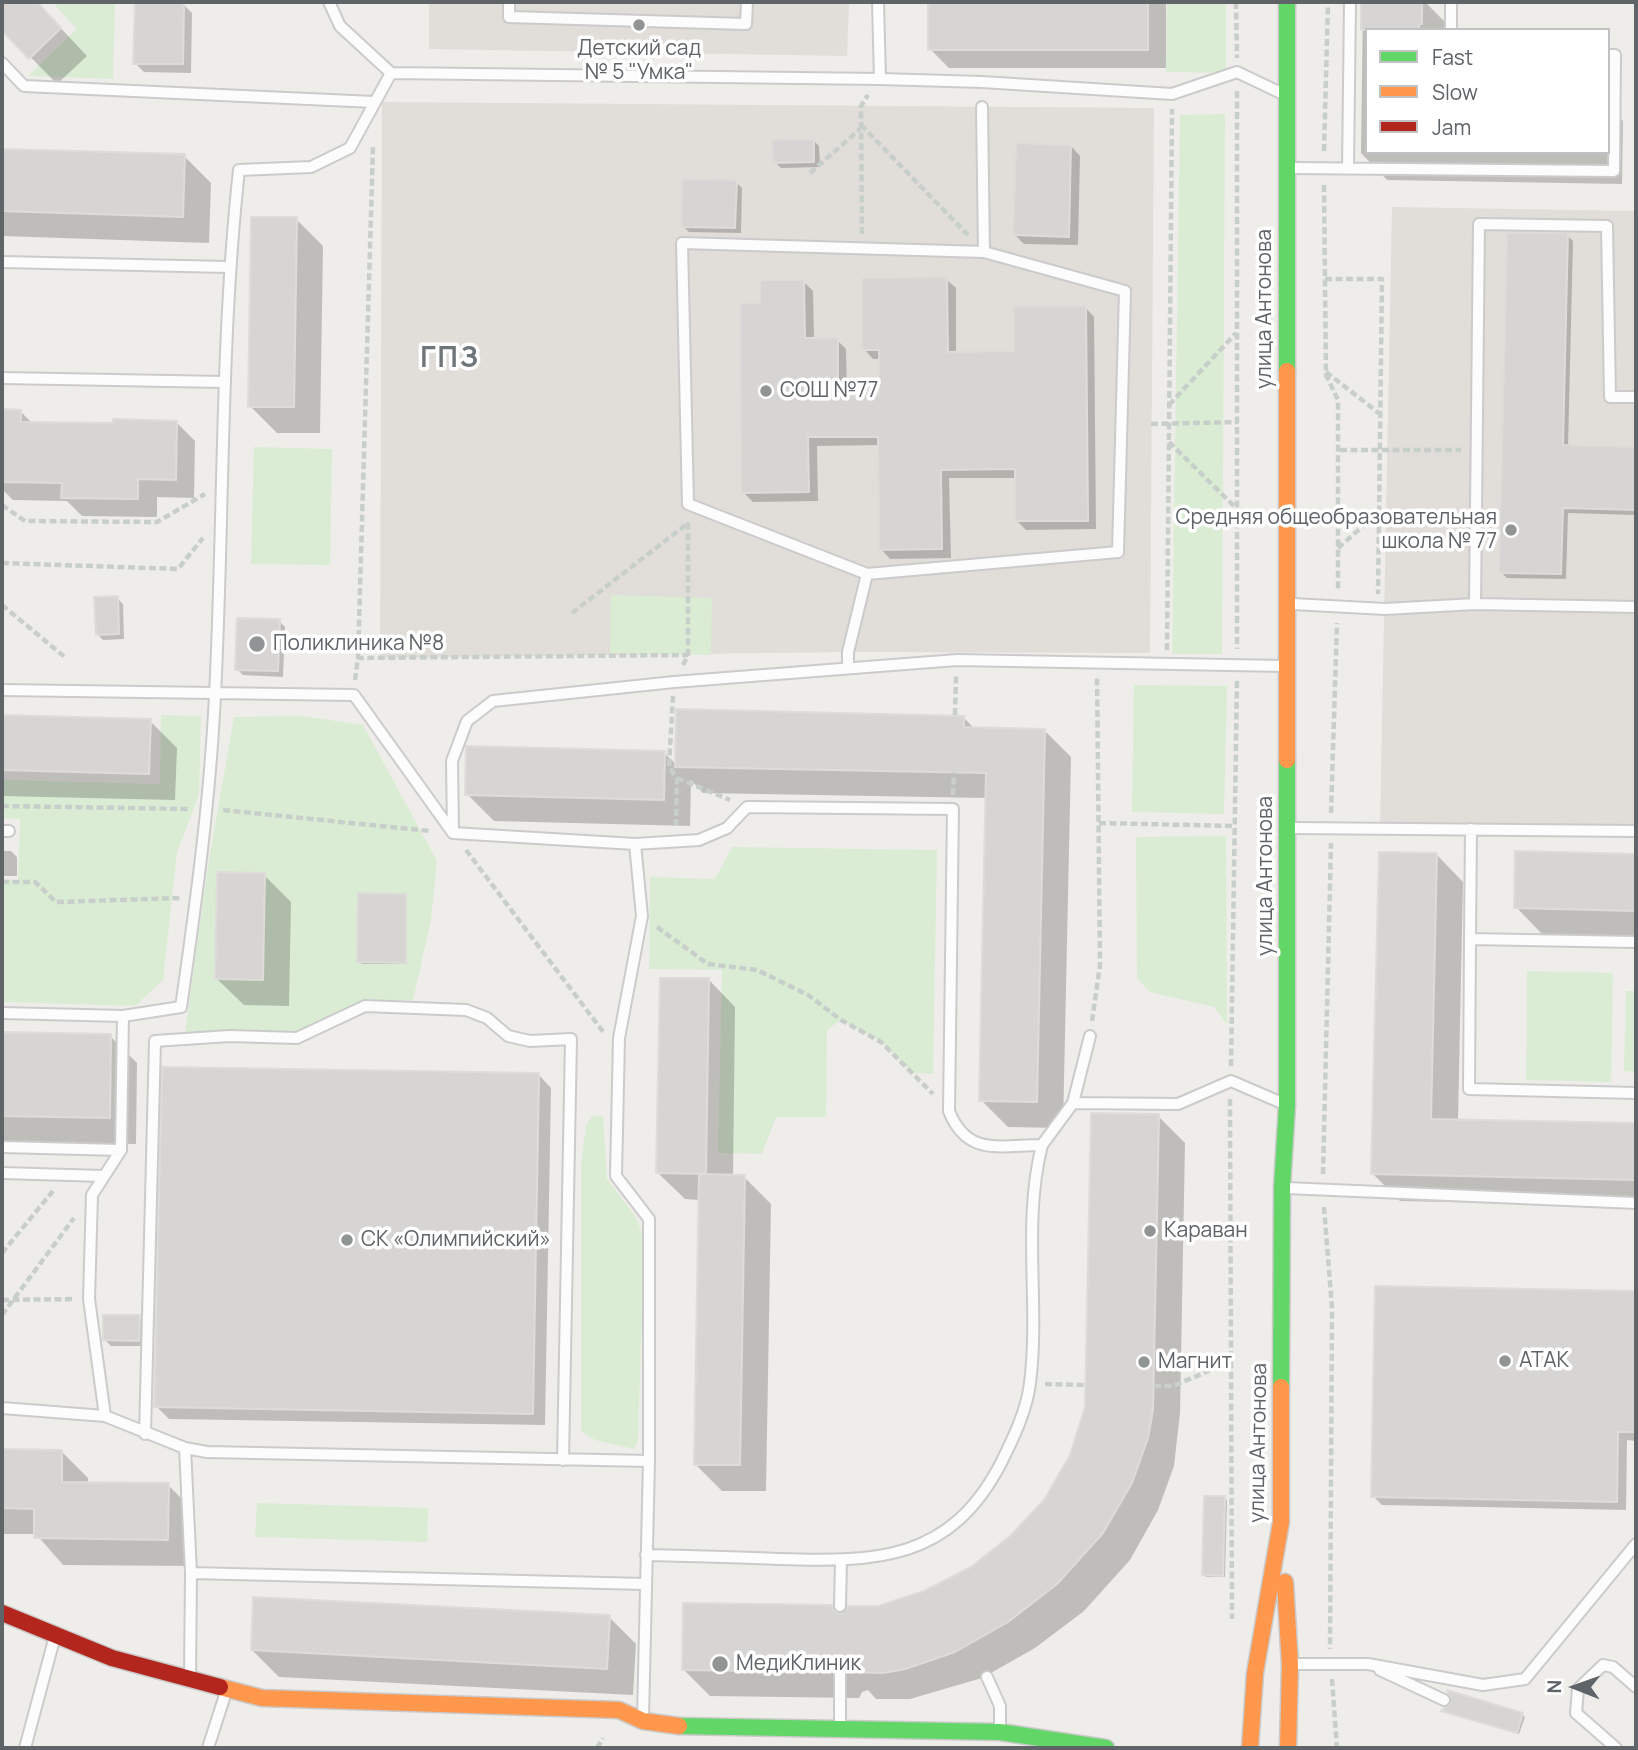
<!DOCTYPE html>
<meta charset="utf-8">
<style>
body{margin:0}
#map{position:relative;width:1638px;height:1750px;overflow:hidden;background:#efede9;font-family:Manrope,sans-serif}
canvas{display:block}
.frame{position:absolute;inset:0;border:4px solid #5e6468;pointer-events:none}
.legend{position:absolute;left:1365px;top:28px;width:245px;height:126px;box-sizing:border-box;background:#fff;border:2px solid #bfc1c3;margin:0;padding:9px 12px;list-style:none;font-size:21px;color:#5e6468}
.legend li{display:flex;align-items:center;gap:14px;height:35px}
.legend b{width:35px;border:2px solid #bfc1c3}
.north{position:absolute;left:1540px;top:1652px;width:70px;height:70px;-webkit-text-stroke:5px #fff;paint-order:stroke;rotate:271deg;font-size:19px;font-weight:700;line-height:28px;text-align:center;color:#5e6468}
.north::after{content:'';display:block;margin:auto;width:24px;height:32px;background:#5e6468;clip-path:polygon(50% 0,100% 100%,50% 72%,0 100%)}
</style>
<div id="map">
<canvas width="1638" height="1750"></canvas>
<div class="frame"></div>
<ul class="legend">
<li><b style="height:9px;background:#63d668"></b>Fast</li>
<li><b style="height:9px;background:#ff974d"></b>Slow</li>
<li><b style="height:9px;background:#b3261e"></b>Jam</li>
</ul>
<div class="north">N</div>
</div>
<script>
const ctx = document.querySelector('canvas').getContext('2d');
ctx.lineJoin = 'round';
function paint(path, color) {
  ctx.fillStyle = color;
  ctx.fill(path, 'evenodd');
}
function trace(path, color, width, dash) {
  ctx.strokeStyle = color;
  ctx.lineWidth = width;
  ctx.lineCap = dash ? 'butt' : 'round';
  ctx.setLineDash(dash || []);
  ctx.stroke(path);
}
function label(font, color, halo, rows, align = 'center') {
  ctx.font = font + ' Manrope,sans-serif';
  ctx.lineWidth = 7;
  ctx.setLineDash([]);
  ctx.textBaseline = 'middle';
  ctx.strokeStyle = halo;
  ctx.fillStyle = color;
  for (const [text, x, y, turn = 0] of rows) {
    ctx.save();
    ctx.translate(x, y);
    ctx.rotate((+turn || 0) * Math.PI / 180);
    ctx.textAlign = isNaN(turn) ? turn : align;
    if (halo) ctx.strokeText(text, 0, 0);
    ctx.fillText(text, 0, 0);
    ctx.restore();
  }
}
paint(new Path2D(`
 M429,2H849L847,56L429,49Z
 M382,102L1154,108L1150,653L848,652L380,658Z
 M1392,207L1636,211V827H1380Z`), '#e1ddd9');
paint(new Path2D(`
 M52,2H115L113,79L28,76L77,29Z
 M1167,2H1226V73L1166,72Z
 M1225,114L1222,654H1172L1180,115Z
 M254,447L332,449L330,565L251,564Z
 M611,595L712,598L711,655L610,653Z
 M1134,685L1227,686L1224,814L1132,812Z
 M161,715L201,716L199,794L177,853L163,980L135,1006L2,1002V880H18L20,819L2,818V780L160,784Z
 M303,716L363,725L437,861L431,920L413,1000L362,1002L295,1032L233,1029L185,1033L208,866L234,717Z
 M1226,836L1227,1024L1214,1007L1150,992L1137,978L1136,837Z
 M732,847L937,850L933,1074L912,1073L881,1042L841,1020L827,1030L826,1117H776L762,1154L718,1153L722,970L649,969L650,877L715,879Z
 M1527,971L1613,973L1611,1082L1526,1080Z
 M1626,991H1636V1072L1624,1071Z
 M593,1115L603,1117L607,1179L636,1217L644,1239L638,1441L634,1449L595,1440L581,1431V1165L586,1125Z
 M257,1503L428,1508L427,1542L255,1537Z`), '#daecd4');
paint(new Path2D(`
 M2,2H36L87,56L57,84L2,28Z
 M930,2H1166V68H949L930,49Z
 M1363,2H1425L1449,26V30H1367V152H1608V106L1623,121L1622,184L1387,180L1361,153Z
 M183,4L192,13L191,73L144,72L135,63Z
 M813,140L819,146L820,167L781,168L775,162Z
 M1071,146L1080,156L1078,245L1024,244L1015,235Z
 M2,150L184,156L211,183L209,243L2,236Z
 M736,182L742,188L741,233L689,232L683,226Z
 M296,219L323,246L320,433H277L250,406Z
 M1567,235L1573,241L1568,447L1636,449V515L1568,513L1566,579L1507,578L1501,572Z
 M946,279L956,288V354L1016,353L1085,307L1094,317L1096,529L1026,530L1017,521V478H949L951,558L890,559L881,549L879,445L817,446L818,501L753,502L743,492L762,305L804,282L813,291L814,340H837L846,349L847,398L881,397V359H873L864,349Z
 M2,411H20L33,424L176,422L195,441L194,498L157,497V517L82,516L67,501L13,500L2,489Z
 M117,598L123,604L124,639L103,640L97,634Z
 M279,621L285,627L283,677L243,675L237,669Z
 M2,717L150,721L177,748L175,800L2,796Z
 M963,717L975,729L1044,730L1071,757L1063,1128L1008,1127L981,1100L987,798L703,793L691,780L690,826L494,821L467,794L664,753L677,765Z
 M2,851H11L17,857V876H2Z
 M1517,853L1636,856V936L1542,934L1516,907Z
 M1437,855L1463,882L1458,1121L1636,1125V1206L1400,1201L1373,1174Z
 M264,875L291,902L289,1006L244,1005L217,979Z
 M406,895L407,964H362L359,961Z
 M709,980L735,1007L733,1177H744L771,1204L766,1491H722L695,1464L700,1200L685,1199L658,1173Z
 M2,1034L110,1036L137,1063L136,1144L2,1142Z
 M539,1075L551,1088L545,1425L169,1419L156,1406Z
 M1158,1116L1185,1143L1180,1413L1174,1466L1158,1510L1130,1560L1084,1611L1035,1648L982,1678L910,1699H876L868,1690L862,1692L859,1698L710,1696L683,1669L831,1607L841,1616L924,1593L972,1568L1011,1537L1045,1501L1072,1456L1087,1407Z
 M1377,1288L1636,1293V1441L1627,1440L1626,1510L1382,1505L1373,1496Z
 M139,1317L145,1323V1346H111L105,1340Z
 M2,1451H61L88,1478V1484L168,1485L195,1512L194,1566L63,1565L36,1534H2Z
 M1224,1498L1227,1500L1225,1577H1206L1204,1574Z
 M609,1617L636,1644L633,1695L279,1677L252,1650Z
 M1443,1711L1522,1714L1525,1717L1519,1734Z`), '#0003');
const building = new Path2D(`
 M2,2H37L61,28L29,59L2,31Z
 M135,2H184L183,64H133Z
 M928,2H1148V50H928Z
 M1361,2H1422V24H1419V30H1361Z
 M814,139V162L773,163L772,140Z
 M1016,143L1071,145L1069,237L1013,235Z
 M2,149L185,154L183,217L2,211Z
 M682,179L737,180L735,228L681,227Z
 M251,217H297L294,407H248Z
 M1507,232L1568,233L1563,445L1636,447V510L1563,508L1561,574L1499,573Z
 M947,277L948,352L1014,351V306H1086L1088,521H1015V469L941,470L942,549L879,550L878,437H808L809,492L741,493L740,303H760V280H804L805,338H838V396L879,395V350H862V278Z
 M2,409L21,410V422L113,423V419L177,421L176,480L138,479V499L61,498L62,483L2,482Z
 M118,596L119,634L96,635L94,597Z
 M237,618L280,619L278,671L235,670Z
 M676,709L964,716V727L1045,729L1037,1102L979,1101L986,773L675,767Z
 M2,715L151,719L149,774L2,770Z
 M466,746L665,751L664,800L465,795Z
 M1515,851L1636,854V911L1514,908Z
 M1379,852L1437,853L1431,1119L1636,1123V1180L1371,1174Z
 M217,872L265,873L263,980L215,979Z
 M358,893L406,894V963L357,962Z
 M660,978H709L706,1174L656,1173Z
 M2,1032L111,1034L110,1118L2,1116Z
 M162,1067L539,1073L533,1414L154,1407Z
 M1091,1113L1159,1114L1153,1410L1148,1438L1132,1483L1103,1533L1057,1584L1008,1622L955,1652L905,1669L883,1673L848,1672L844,1666L839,1664L832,1672L682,1670L683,1603L832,1605L835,1612L841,1614L848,1606H878L924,1591L971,1567L1010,1536L1044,1500L1070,1455L1085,1407Z
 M699,1174L745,1175L740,1465H694Z
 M1375,1286L1636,1291V1432H1618L1617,1502L1371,1497Z
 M103,1315H140L139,1341L103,1340Z
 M2,1449L62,1450V1482L169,1483L168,1540L34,1538V1509L2,1508Z
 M1204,1496H1225L1223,1576L1202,1575Z
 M253,1597L610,1615L607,1669L251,1650Z
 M1447,1690L1523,1713L1517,1733L1441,1711L1451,1703Z`);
paint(building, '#d7d5d3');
trace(building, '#dedcd8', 2);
const lane = new Path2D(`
 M329,2L340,26L391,73L880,79L982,82L1172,94L1237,72L1281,93
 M509,2V17L746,24L747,2
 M878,2L880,79
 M1451,2V30
 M2,63L24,86L374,102
 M1291,168L1614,171L1615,55H1608
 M1348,169L1350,2
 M2,262L228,267
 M2,378L224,382
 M867,574L688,504L682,243L984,252
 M1293,604L1385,609L1475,604L1636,607
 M1475,604L1479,224L1607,226L1610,397H1636
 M848,668V652L867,574L1118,552L1125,291L984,252L982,107
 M2,690L354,695L453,833
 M1293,828L1636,831
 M1471,829L1470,939L1636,942
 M2,831H9
 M453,833L635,844L699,840L727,828L747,807L953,809L949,1111C967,1157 1000,1145 1042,1145L1073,1103L1178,1104L1231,1081L1282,1103
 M453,833L452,761L467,721L493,701L674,682L957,660L1284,666
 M635,844L642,916L619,1038L616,1176L649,1219V1461L643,1718
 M1470,939L1469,1089L1636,1093
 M2,1013L123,1016
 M1073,1103L1090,1036
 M2,1147L121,1150
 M2,1173L104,1176
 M1286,1188L1636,1203
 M2,1408L105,1416
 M145,1434L155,1041L229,1036L297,1038L365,1006L466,1010L487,1018L508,1036L530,1041L571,1039L563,1460
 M185,1448L207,1452L649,1461
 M646,1555C691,1556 735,1557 779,1559C878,1562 950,1561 1001,1463C1013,1439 1027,1410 1030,1383C1040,1304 1022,1224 1042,1145
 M191,1573L185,1448L105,1416L89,1299L92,1195L121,1150L123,1016L181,1007C196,903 210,800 215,695C224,520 220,344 239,170L311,167L350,148L391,73
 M840,1606L841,1560
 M1296,1664H1368L1483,1685L1525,1679L1636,1544
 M1380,1670L1444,1700
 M840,1672V1728
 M190,1677L191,1573L646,1584
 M987,1677L1000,1706V1729
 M25,1748L55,1636
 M208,1748L226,1692
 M1616,1748L1576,1713L1578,1689L1603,1665L1613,1667L1636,1687`);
const fast = new Path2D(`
 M1287,2V371
 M1281,1387L1282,1187L1287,1105V760
 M679,1726L1000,1732L1106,1748`);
const slow = new Path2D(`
 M1287,371V760
 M1285,1582L1290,1665L1288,1748
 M220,1687L262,1698L619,1710L643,1721L679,1726
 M1250,1748L1255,1673L1281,1522V1387`);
const jam = new Path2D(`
 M2,1613L112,1658L220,1687`);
trace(lane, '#cacbca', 14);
trace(fast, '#cacaca', 19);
trace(slow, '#cacaca', 19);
trace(jam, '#cacaca', 19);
trace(new Path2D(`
 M1236,2L1237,58
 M1237,91V649
 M861,125L968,235
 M1324,151L1328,2
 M810,173L860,129
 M1324,185L1326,375L1338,400V589
 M862,234L861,106L868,95
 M1325,279H1382L1378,594
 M1326,372L1380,414
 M1169,405L1236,333
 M1151,424L1238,422
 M1169,442L1235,507
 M1340,450H1461
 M2,505L25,521L157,522L205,494
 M1338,548L1378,513
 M2,563L178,569L203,538
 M2,605L66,658
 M572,613L687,524
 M1167,650L1172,109
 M358,658L373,145
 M683,665L688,655V521
 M355,680L358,658L688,655
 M673,696L669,767L677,778L676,825
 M955,715L956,675
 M677,778L730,800
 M953,795L954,772
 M2,806L190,809
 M223,810L430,831
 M1331,813L1337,623
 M1099,823L1234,826
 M466,850L604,1033
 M2,882H35L56,902L181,898
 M657,927L708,964L757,970L808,995L841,1020L881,1042L933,1094
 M1092,1021L1100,965L1097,677
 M1231,1066L1237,679
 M1230,1099L1232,1619
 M1323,1174L1331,843
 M1324,1207L1332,1308L1330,1649
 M2,1253L53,1191
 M2,1300L75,1299
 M2,1315L74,1218
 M1045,1384L1086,1385
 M1154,1386H1173L1230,1362
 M1332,1679L1337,1748
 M597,1748L603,1738`), '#c8cfca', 4.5, [7, 3.5]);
trace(lane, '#fdfcfc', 10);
trace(fast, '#63d668', 16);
trace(slow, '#ff974d', 16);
trace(jam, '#b3261e', 16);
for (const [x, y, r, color] of [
 [639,25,7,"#919495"],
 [766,391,7,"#919495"],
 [1511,530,7,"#919495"],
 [257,644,9,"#919495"],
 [1150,1231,7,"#919495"],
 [347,1240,7,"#919495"],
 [1505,1361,7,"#919495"],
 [1144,1362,7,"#919495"],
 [720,1664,9,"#919495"]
]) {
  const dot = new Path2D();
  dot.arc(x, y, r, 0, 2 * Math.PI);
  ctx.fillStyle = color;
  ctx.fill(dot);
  trace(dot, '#fff', 2.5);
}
label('21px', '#5e6468', '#fff', [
 ["Детский сад",639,49,"center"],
 ["№ 5 \"Умка\"",639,73,"center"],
 ["СОШ №77",780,391],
 ["Средняя общеобразовательная",1497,518,"right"],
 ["школа № 77",1497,542,"right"],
 ["Поликлиника №8",273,644],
 ["Караван",1164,1231],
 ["СК «Олимпийский»",361,1240],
 ["АТАК",1519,1361],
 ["Магнит",1158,1362],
 ["МедиКлиник",736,1664]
], 'left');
label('21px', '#5e6468', '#fff', [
 ["улица Антонова",1265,309,-90],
 ["улица Антонова",1266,876,-90],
 ["улица Антонова",1259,1443,-89]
]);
ctx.letterSpacing = '2px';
label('bold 28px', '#6f767a', '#fff', [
 ["ГПЗ",450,359]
]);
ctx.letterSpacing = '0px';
</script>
